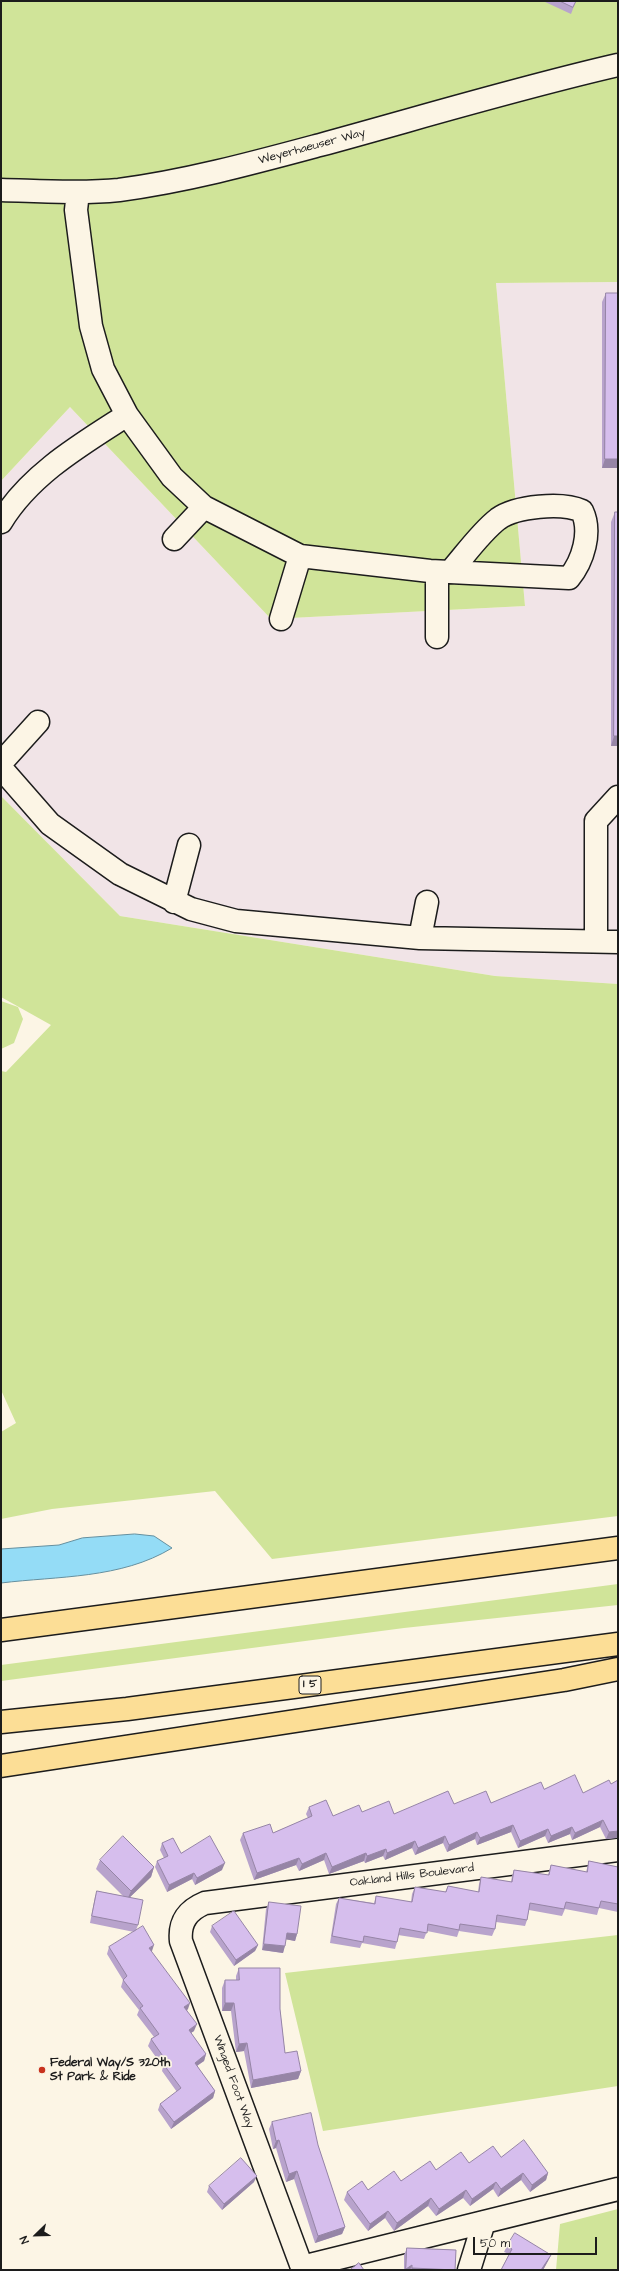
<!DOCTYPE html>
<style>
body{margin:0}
#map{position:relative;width:619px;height:2271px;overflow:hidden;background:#fcf5e5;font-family:"Architects Daughter",sans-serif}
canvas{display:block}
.frame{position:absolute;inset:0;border:2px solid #1c1c1c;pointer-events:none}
.north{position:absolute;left:16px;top:2215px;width:40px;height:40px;-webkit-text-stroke:3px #fcf5e5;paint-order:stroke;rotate:247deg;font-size:11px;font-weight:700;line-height:16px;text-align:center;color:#1c1c1c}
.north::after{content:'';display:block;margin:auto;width:14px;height:18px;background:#1c1c1c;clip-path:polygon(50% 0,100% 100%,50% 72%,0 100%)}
.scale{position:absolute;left:473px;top:2237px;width:124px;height:18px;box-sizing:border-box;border:2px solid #1c1c1c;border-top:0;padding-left:5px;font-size:12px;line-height:14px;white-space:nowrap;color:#1c1c1c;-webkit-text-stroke:3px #fcf5e5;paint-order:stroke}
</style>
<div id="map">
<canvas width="619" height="2271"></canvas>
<div class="frame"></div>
<div class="north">N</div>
<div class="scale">50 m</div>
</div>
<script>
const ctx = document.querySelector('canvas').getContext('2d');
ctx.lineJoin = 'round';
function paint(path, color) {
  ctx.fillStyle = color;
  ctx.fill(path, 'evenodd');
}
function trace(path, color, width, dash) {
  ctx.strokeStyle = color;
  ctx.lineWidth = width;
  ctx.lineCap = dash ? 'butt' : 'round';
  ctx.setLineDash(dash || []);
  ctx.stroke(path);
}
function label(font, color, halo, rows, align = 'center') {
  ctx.font = font + ' "Architects Daughter",sans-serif';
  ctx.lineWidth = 3.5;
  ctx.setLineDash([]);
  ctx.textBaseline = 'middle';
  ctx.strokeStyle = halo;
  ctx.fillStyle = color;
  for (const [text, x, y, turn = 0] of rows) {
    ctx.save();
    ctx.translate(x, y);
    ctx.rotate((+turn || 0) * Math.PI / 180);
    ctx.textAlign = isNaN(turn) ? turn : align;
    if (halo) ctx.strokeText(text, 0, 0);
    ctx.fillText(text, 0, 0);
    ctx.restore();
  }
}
paint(new Path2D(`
 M618,282V984L495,976L120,916L1,796V481L70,407L271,619L525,606L496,283Z`), '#f1e4e7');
paint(new Path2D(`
 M1,1H618V282L496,283L525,606L271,619L70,407L1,481Z
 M1,796L120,916L495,976L618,984V1516L272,1559L215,1491L52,1509L1,1519V1432L16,1423L1,1390V1071L6,1072L51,1025L1,997Z
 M1,1001L18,1007L23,1019L14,1043L1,1049Z
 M618,1584V1605L404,1628L1,1681V1665Z
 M618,1935V2086L323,2131L285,1973Z
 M618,2209V2270H556L560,2224Z`), '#d0e499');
const water = new Path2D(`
 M135,1534L154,1536L172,1548C121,1579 58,1576 1,1583V1549L59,1545L82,1538Z`);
paint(water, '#94dcf6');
trace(water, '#648f9f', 1);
const minor = new Path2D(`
 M1,190C40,191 80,194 119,190C187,181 253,163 320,145C419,118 518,88 618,65
 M127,415L172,477L204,507L300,556L430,571L569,578C583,561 592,532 582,511C562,502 516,506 498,519C480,533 465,555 450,572
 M1,522C30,474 82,444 127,415L103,369L91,326L76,210L78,192
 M174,539L204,507
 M281,619L300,556
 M437,637V572
 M1,763L38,722
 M1,768L50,824L120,874L191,909L236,921L420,938L618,942
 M174,902L189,845
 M420,938L427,902
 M596,941V821L618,797
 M302,2267L618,2189
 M303,2270L181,1941C179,1922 188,1910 205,1903L618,1850
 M469,2270L484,2222`);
const highway = new Path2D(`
 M1,1630L618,1548
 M1,1722L127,1709L618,1644
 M1,1766L564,1680L618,1669`);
trace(minor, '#1c1c1c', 25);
trace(highway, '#1c1c1c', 25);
trace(minor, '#fcf5e5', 22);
trace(highway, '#fcde96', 22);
paint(new Path2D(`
 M543,1H576L571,14Z
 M606,293H618V468H602V302Z
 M615,512L618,746H611V522Z
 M618,1780V1836L616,1838L606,1839L600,1827L572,1840L570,1834L548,1843L545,1836L518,1848L511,1832L477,1845L475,1839L447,1852L443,1843L415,1855L412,1848L385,1860L383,1856L365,1863L364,1861L329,1874L324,1860L299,1871L296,1865L254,1880L240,1840L243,1833H273L308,1818L306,1814L309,1807L333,1816L362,1812L394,1814L454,1804L491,1803L544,1789L583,1793L611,1784Z
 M162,1843L181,1853L222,1870L195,1885L192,1879L167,1892L155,1867L157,1861L164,1858L160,1850Z
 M100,1860L154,1867L151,1877L130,1897L138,1925L136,1930L152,1951L151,1952L188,2009L187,2010L194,2031L191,2033L206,2054L204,2061L197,2066L215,2091L213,2098L171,2129L158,2110L160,2104L177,2092L162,2071L163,2067L148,2046L151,2039L154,2037L137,2015L139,2010L121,1987L123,1980L107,1954L109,1947L134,1932L90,1923L95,1897L97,1891L123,1896L96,1869Z
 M589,1861L618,1867V1912L599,1908L597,1915L565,1909L562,1916L529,1910L527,1920L525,1926L496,1922L495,1929L492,1936L459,1931L457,1937L427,1931L424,1939L398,1935L397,1942L395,1949L362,1943L360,1948L330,1943L336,1904L339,1898L374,1903L376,1896L411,1902L412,1894L415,1887L445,1892L448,1886L478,1892L479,1884L481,1877L511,1882L512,1876L514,1870L548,1875L551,1865L586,1872Z
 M269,1902L297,1934L295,1941L286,1939L283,1953L262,1950L266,1909Z
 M212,1926L258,1945L255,1951L234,1966L210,1932Z
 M239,1968L280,2009L285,2053L301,2071L298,2079L251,2088L244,2051L236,2052L231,2011H222V1988L225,1980H236V1976Z
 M272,2122L318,2145L345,2227L342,2234L315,2243L294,2179L286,2182L276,2148L273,2149L269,2129Z
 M501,2157L548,2173L546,2180L530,2192L521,2180L498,2197L493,2189L470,2206L463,2198L436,2216L428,2206L394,2231L385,2218L368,2231L344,2200L347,2192L368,2190L436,2170Z
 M254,2182L222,2210L207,2192L209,2186Z
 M507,2246L551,2255L548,2261L543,2270H501L509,2254L504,2252Z
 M407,2248L456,2250L455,2270H404V2255Z`), '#b8a3cc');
paint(new Path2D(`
 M605,459H618V468H602Z
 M614,736H618V746H611Z
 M603,1820L600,1827L572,1840L575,1833Z
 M513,1825L511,1832L477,1845L480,1838Z
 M572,1827L570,1834L548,1843L551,1836Z
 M548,1829L545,1836L518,1848L520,1841Z
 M618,1831V1836L616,1838L606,1839L609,1832Z
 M477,1832L475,1839L447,1852L449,1845Z
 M445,1836L443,1843L415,1855L418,1848Z
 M415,1841L412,1848L385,1860L387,1853Z
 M386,1849L383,1856L365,1863L367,1856Z
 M326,1853L324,1860L299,1871L302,1864Z
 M366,1853L364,1861L329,1874L332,1867Z
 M299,1858L296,1865L254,1880L257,1873Z
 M225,1863L222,1870L195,1885L197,1878Z
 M154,1867L151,1877L127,1900L131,1891Z
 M194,1873L192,1879L167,1892L169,1885Z
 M287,1933L297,1934L295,1941L284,1939Z
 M264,1944L285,1946L283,1953L262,1950Z
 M154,1945L152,1951L146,1955L149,1948Z
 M258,1945L255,1951L234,1966L236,1960Z
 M190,2003L188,2009L182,2014L184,2007Z
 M225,2003H234L231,2011H222Z
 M197,2024L194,2031L186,2036L189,2030Z
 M247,2043L244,2051L236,2052L239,2044Z
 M206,2054L204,2061L192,2069L195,2063Z
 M301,2071L298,2079L251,2088L253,2080Z
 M215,2091L213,2098L171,2129L174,2122Z
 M279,2140L276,2148L273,2149L276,2141Z
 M297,2171L294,2179L286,2182L289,2174Z
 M523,2173L521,2180L498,2197L501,2189Z
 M548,2173L546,2180L530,2192L532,2185Z
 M257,2176L254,2182L222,2210L224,2204Z
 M496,2182L493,2189L470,2206L472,2199Z
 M466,2190L463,2198L436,2216L439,2209Z
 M431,2198L428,2206L394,2231L397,2223Z
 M388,2211L385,2218L368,2231L370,2224Z
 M345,2227L342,2234L315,2243L318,2236Z
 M551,2255L548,2261L543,2270H541Z
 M412,2265L410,2270H406V2269Z
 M412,2268L455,2270H411Z`), '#9685a6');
const building = new Path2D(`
 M560,1H576L573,7Z
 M606,293H618V459H605Z
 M615,512H618V736H614Z
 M575,1775L583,1793L609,1780L611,1784L618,1780V1831L609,1832L603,1820L575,1833L572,1827L551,1836L548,1829L520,1841L513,1825L480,1838L477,1832L449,1845L445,1836L418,1848L415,1841L387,1853L386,1849L367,1856L366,1853L332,1867L326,1853L302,1864L299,1858L257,1873L243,1833L270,1824L273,1833L312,1816L309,1807L326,1800L333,1816L359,1805L362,1812L389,1801L394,1814L448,1791L454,1804L486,1791L491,1803L541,1782L544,1789Z
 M123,1836L154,1867L131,1891L100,1860Z
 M210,1836L225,1863L197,1878L194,1873L169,1885L157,1861L168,1856L162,1843L173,1838L181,1853Z
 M589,1861L618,1867V1904L601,1901L599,1908L566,1902L564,1909L530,1903L527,1920L497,1915L495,1929L460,1924L459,1930L428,1924L427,1933L400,1928L397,1942L364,1936L363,1942L332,1936L339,1898L375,1904L376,1896L412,1902L415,1887L446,1892L448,1886L479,1892L481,1877L512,1882L514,1870L549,1875L551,1865L587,1872Z
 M97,1891L143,1900L138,1925L92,1916Z
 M269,1902L301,1906L297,1934L287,1933L285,1946L264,1944Z
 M234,1911L258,1945L236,1960L212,1926Z
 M143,1926L154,1945L149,1948L190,2003L184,2007L197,2024L189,2030L206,2054L195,2063L215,2091L174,2122L160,2104L181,2088L164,2065L167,2062L151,2039L159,2034L140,2008L143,2006L123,1980L127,1976L109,1947Z
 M239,1968H280V2009L285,2053L297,2051L301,2071L253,2080L247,2043L239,2044L234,2003H225V1980H239Z
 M311,2113L318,2145L345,2227L318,2236L297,2171L289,2174L279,2140L276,2141L272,2122Z
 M524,2140L548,2173L532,2185L523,2173L501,2189L496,2182L472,2199L466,2190L439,2209L431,2198L397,2223L388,2211L370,2224L347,2192L362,2181L368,2190L394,2171L401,2181L430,2161L436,2170L461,2152L469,2163L493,2146L501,2157Z
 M241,2158L257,2176L224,2204L209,2186Z
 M515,2233L551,2255L541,2270H501L512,2249L507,2246Z
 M407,2248L456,2250L455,2270L412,2268V2265L406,2269Z
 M359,2263L364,2270H350Z`);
paint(building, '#d6beed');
trace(building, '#9685a6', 1);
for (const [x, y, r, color] of [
 [42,2070,4,"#c8321e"]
]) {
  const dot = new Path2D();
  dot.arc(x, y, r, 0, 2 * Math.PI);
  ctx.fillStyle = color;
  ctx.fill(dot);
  trace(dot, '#fcf5e5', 1.5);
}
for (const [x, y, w] of [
 [310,1685,22]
]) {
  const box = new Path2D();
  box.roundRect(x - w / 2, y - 9, w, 18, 3);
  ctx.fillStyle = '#fcf5e5';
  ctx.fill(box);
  trace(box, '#1c1c1c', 1);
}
label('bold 11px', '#1c1c1c', null, [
 ["I 5",310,1685]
]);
label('12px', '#1c1c1c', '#fcf5e5', [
 ["Weyerhaeuser Way",312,147,-15],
 ["Oakland Hills Boulevard",412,1876,-7],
 ["Winged Foot Way",233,2082,70]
]);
label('bold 12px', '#1c1c1c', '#fcf5e5', [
 ["Federal Way/S 320th",50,2063],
 ["St Park & Ride",50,2077]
], 'left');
</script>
